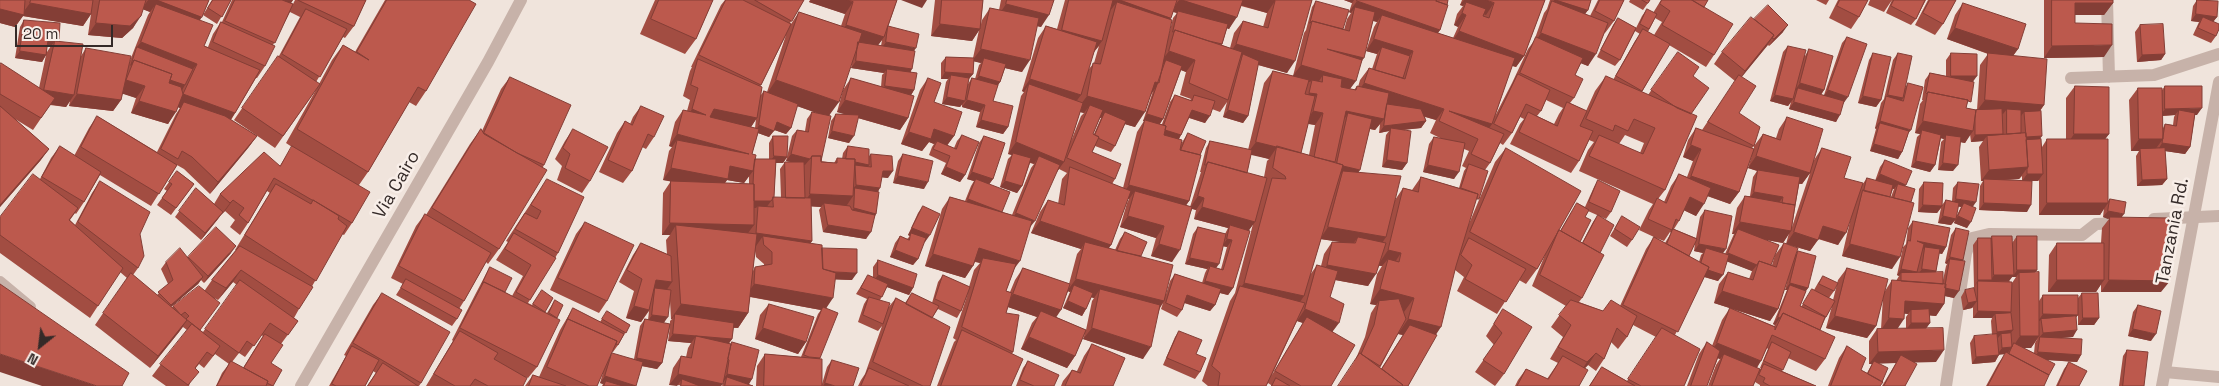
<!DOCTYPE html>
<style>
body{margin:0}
#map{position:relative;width:2219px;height:386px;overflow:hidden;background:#f0e4dc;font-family:"Space Grotesk",sans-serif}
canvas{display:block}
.north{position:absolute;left:15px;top:321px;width:50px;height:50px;-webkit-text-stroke:4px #f8eee8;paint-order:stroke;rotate:209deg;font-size:14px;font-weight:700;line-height:20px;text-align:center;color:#342a28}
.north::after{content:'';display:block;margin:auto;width:18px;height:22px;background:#342a28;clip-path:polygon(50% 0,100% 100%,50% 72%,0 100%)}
.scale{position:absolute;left:15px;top:25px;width:98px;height:22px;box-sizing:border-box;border:2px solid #342a28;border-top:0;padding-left:6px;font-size:15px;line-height:18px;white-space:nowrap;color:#342a28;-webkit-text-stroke:4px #f8eee8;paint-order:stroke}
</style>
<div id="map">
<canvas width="2219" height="386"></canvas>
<div class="north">N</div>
<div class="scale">20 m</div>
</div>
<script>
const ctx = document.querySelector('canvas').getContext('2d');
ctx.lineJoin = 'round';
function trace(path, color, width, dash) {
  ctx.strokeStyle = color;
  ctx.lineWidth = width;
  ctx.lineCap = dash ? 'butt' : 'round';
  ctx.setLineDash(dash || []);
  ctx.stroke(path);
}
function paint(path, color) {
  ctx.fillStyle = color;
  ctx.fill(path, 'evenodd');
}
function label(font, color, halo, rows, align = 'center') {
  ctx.font = font + ' "Space Grotesk",sans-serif';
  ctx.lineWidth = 5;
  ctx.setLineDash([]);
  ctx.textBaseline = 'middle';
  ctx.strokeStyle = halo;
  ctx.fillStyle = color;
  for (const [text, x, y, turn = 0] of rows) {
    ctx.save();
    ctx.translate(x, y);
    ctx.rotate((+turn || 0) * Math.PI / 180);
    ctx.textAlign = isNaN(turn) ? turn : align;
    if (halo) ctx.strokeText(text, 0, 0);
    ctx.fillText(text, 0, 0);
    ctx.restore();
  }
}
trace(new Path2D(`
 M2107,0L2109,77
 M2071,78L2154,75L2219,54
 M2154,219L2219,216
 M0,282L30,307
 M2165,372L2219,377
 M1946,386L1966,253L1972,238L1989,234L2082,235L2096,224L2122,223`), '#c7b2a9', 12);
trace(new Path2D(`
 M301,386L488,62L521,0
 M2162,386L2219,82`), '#c7b2a9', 12);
paint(new Path2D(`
 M0,0H209L200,20L204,46L208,47L213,34L221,22H222L232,0H293L291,3L293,4L295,0H366L354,26L345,38L343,37L316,82L319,84L332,60L343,45L355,52L385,0H469L426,91L416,106L409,102L368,172L359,185L352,223L344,235L342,234L299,309L294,318L298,321L281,344L271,363L273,386H216L222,373L229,364L215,354L204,368L199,364L195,369L189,386H166L152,376L187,330L183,327L150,368L95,325L127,278L120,272L90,318L0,253V217L40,179L51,158L60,146L74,156L89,128L97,116L157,152L176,114L180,108L178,107L168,124L131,113L136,98L122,93L121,100L113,111L69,106L70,101L66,107L50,105L33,130L15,119L49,149L40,161L0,207V65L39,88L46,55L42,62L15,58L20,27L24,20L59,39L57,41L81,56L86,48L129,63L148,15L150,12L143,9L133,28L122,38L88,35L91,14L83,26L23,16L15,27L0,23ZM290,12L300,17L279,56H278L234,120L275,148L317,88L286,143L292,147L280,166L220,194L214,204L196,188L175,217L201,240L221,215L225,211L235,220L230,227L240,235L248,223L267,191L270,193L235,250H236L212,280L205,290L172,307H171L198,284L201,280L204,283L231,253L187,258L166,262L161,269L168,284L157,295L133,275L138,268L140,234L100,181L92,193L75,225L70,220L75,213L76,214L84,202L100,175L151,206L177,165L184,169L210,194L248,148L257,136L231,120L256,78H257L265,66L273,45ZM47,46H51L47,52ZM233,282L237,285L203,332L200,330L214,298L218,300ZM261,335L263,336L243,368L232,362L239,353L245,357Z
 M212,0H231L217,24L203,15Z
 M655,0H713L696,39L685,54L640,34Z
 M725,0H804L790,23L791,24L799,12L841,26L845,14L809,2L810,0H897L888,27L914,51L911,72L914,90L911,95L908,118L900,130L858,118L849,143L828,138L831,121L836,114H845L837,112L843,90L851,78L881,87L882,75L884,73L851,68L852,62L829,116L821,161L834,163L837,158L842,159L843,153L848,146L869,156L871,154L888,178L882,177L878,192L876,214L875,216L866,239L823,232L819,210L821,207L811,206L812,241L810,244L822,248L852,280L835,279L826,309L820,358L822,384L827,367L832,360L853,386H756L757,366L765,354L801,357L818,314L821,310L750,297L748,313L738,328H733L732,339L729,343L731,344L732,342L752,379L748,384L753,386H722L724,381H723L721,386L669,385L673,368L681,356L686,357L688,348L691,343L668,341L670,326L662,363L657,369L641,366L635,386H602L603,384L600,383L604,369L597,386H525L533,375L539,377L560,330L573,308L600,322L607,311L630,325L618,345L613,352L612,351L611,355L634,359L640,326L645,319L648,320L649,311L641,322L626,318L634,291L619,282L633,255L641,243L667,254L666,240L670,235H662L663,193L671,181L663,180L669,151L672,147L669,146L675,122L683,110L687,111L690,100L683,96L690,71L692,67H691L721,5ZM786,35L767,92L764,91L760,96V87ZM882,40L881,46L878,45ZM797,106L823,115L812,112L807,119L805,131L797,130L792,136L787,157L773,136L769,143V159H755L752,154L758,133L769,137L774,130L786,134L791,128ZM756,119L755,128L751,127ZM787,157L786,161L791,162H785L780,169L781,198L774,197L776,163H783ZM749,176V184L725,183L727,180L744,183ZM755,251L756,257L764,264V266L755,267L753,271ZM670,301L671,319H672L670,321V324L664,323Z
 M935,0H983L981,24L982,20L990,8L999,10L1001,0H1054L1041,27L1037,26L1022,72L1005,68L1000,82L997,86L993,101L1008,127L1003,134L976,127L980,112L962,107V104L960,107L942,104L946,82L948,79H941V63L946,57L973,58L979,30L972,41L931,36ZM974,61L981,63L979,65L975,79L972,78L968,84V80L973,74Z
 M1065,0H1312L1287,73L1258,65L1248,116L1243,123L1223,117L1227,102L1220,112L1212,109L1205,123L1189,118L1181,135L1179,139L1181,144L1188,133L1200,155L1189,201L1186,205L1190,207L1201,172H1200L1206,148L1210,141L1248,150L1264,83L1273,71L1293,76L1304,33L1306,30L1312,7L1316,1L1344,30L1347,19L1351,13L1349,12L1352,3L1344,0H1448L1440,30L1438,33L1453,38L1458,27L1454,25L1457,14L1463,6L1460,5L1462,0H1545L1524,56L1516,67L1512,66L1495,116L1512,83L1528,49L1534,41L1544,13L1547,9L1550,0H1591L1588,10L1585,14L1590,16L1598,0H1624L1614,21L1605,33V32L1588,66L1581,63L1575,75L1574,98L1570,103L1586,111L1595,91L1606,76L1613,80L1635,41L1640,34L1635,31L1620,60L1615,66L1597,57L1613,25L1618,18L1636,28L1642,16L1647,9L1653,13L1661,0H1708L1704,7L1714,55L1706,67L1669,45L1642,92L1648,95L1678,52L1693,76L1691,114L1665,190L1658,199L1664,202L1671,186L1679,174L1687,177L1693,161L1683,157L1688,140L1696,128L1702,130L1735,81L1714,64L1722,52L1754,19L1783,32L1769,46L1768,45L1742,76L1739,113L1754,146L1752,148L1754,149V146L1763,134L1776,138L1779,129L1787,117L1814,160L1822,148L1844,178L1862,185L1867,178L1875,181L1880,167L1885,160L1905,186L1892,269L1842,256L1851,217L1838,245L1818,239L1810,251L1786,244L1789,233L1783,243L1766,240L1771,265H1772L1775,255L1784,243L1796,254L1798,251L1808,288L1806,291L1800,306L1801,307L1812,289L1814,290L1818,283L1823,276L1834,291L1829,298L1833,300L1838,280L1847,268L1885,291L1892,280L1896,281L1899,276L1897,275L1903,247L1906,244L1908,228L1913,221L1946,247L1942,254L1939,253L1936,272L1943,280L1946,266L1947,264L1945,263L1951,235L1956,228L1963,260L1954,298L1945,296L1944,304L1936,316L1929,315L1930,323L1926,328L1936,362H1914L1905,386H1882L1896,363H1878L1880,386H1828L1839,358L1847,346L1861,370L1867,373L1872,364H1869V341L1877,329H1881L1883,297L1876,326L1867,338L1826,328L1832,306L1825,319L1820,330L1825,359L1816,371L1788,358L1782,371L1816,386H1760V385L1755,382L1753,386H1708L1716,365L1720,359L1718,358L1707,386H1687L1699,354L1707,342L1712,346L1722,320L1730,308L1774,326L1775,325L1773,324L1787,290H1785L1788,278L1778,309L1770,321L1714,303L1719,284L1728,272L1749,279L1752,271L1727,261L1718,281L1704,277L1675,335L1684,386H1589L1602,367L1627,381L1656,337L1633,325L1627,337L1618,349L1611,342L1604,359L1596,371L1588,365L1585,368L1579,386H1515L1518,380L1526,369L1547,379L1558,363L1550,359L1563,337L1551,327L1566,306L1532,286L1545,255L1537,269L1526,284L1519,280L1497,314L1457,291L1464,277L1455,270L1436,334L1408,386L1354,363L1365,337L1371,313L1376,305L1370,304L1377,274L1382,266H1379L1368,286L1335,280L1330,297L1333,332L1331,386H1271V385L1268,383L1266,386H1208L1202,381L1230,301L1235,293L1253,224L1248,231L1233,288L1228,295L1220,293L1215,305L1210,311L1184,303L1182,310L1177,317L1161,309L1163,303L1160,308L1143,359L1083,339L1085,333L1075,356L1067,368L1021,349L1032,323L1037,317L1008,307L1006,313L1013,352L1012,354L1011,386H937L954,342L956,340L953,338L968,293L961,311L957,318L938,309L932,318L930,386H858L861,380L865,374L882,326L878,331L858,322L864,304L867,299L856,294L868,275L873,277V267L878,260L913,288L909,295L887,287L880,300L887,309L896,298L905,303L912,293L932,303L938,282L943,275L969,287L974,270L980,263L975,262L965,278L925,266L942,209L950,197L965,201L971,186L974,181L967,179L979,143L984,136L993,179L989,184L1002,212L1012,215L1031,168L1034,164L1030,163L1022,186L1017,193L1000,187L1008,159L1012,155L1008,154L1021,96L1024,92L1022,91L1038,38L1046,26L1057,29ZM1241,6L1267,13L1263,27L1243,21L1234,33L1230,48L1222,45L1227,28L1229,29ZM1173,12L1177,13L1173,18L1168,38L1170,19ZM1655,18L1662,22L1654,35L1648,32ZM1373,21L1377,22L1374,27L1366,51L1377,54L1372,69L1369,68L1360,80L1358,87L1357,86L1354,90L1350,89L1362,61ZM1099,46L1094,63L1088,70L1094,52ZM1181,70L1186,72L1180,95L1191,99L1190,100L1175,95L1170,102L1162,124H1160L1163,119ZM1153,91L1143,121H1144L1137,132L1123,188L1112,184L1115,179L1092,152L1095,146L1111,152L1115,146L1125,124L1135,127ZM1546,100L1563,108L1559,114L1554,124L1537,116L1541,111ZM1080,112L1084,113L1081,116L1071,141ZM1425,117L1436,120L1430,133L1442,139L1434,137L1429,144L1423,172L1454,179L1464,149L1469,151L1462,166L1466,168L1464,171L1459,188L1421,177L1412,190L1403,188L1395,200L1358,172L1370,129L1375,130L1380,124L1379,133L1389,131L1386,135L1382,167L1402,170L1407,163L1403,130L1421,128L1426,121ZM1520,117L1524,119L1520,124L1510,144L1571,173L1579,161L1589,140L1594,142L1588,150L1579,171L1653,204L1649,210L1639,230L1654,237L1646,249L1620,306L1603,311L1579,302L1582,298L1600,253L1598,215L1593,222L1582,243L1580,242L1585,217L1588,211L1606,219L1611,212L1598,180L1594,187L1585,207L1577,203L1560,231L1506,148L1495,162L1468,226L1485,170L1490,163L1500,143L1503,145L1512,133ZM1100,118H1101L1094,134H1093ZM1308,124L1315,125L1309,155L1301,153ZM1625,135L1644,143L1640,153L1619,144ZM1251,154L1269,159L1267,161L1264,177L1247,173ZM1752,155L1748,168L1757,171L1753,177L1750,196H1745L1737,208L1732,234H1734L1725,254H1723L1705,210L1700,217L1696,238L1674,229L1679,221L1684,210L1696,216L1707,196L1730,204L1739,192ZM1059,169L1067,173L1062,179L1058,204L1048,200L1040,212L1031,233L1081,249L1077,254L1069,284L1023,268L1015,280L1010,292L1006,291L1030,227L1056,173ZM1810,173L1792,227L1799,184H1802ZM1893,189H1894L1891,197H1890ZM1128,199H1129L1127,203L1120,227L1156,238L1151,256L1172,262L1192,209L1196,210L1194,219L1228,228L1225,234L1198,227L1193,234L1185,264L1207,269L1205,273L1202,283L1175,274L1170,281L1166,294L1125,232L1120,239L1115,250L1108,248L1111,245ZM1670,232L1671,233L1665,243L1656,238L1664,241ZM1321,239L1342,242H1332L1324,254L1321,266L1317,265L1310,275ZM1695,243L1694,251L1703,253L1701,255L1699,262L1689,256ZM1223,246L1227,247L1221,269L1216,268ZM1068,291L1070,292L1063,308L1082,316L1086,309L1091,297L1094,298L1092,301L1086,330L1056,317ZM1904,313L1908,314L1906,317V328L1897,329ZM1297,321L1303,323L1272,375ZM1398,333V334L1403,335L1381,369L1380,368ZM1767,348L1768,349L1760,368H1761L1760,369L1757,368Z
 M1630,0H1650L1643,10L1629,2Z
 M1816,0H1829L1826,5Z
 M1838,0H1868L1859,17L1851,29L1829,18Z
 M1870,0H1892L1884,12L1868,5Z
 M1892,0H1926L1916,19L1911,25L1886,13Z
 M1928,0H1956L1943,24L1935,35L1915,25Z
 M2044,0H2113V3L2104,15H2075V23L2104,57L2044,58Z
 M2197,0H2206L2217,17L2213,22L2216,36L2211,43L2193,35L2199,22L2191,21L2193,6Z
 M1963,3L2018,49L2013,56L2044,105L2040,111V139L2042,147L2047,139H2066V98L2075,86L2109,134L2105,139L2108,201L2110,199L2122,217L2161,292H2101V284L2096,292H2048L2049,255L2057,243H2101L2102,228L2109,219L2103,217L2104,208L2100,215H2039V180L2038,181H2030L2027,212L1979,210L1980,186L1983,181H1981L1979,147L1983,141L1971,142L1970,134L1965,143L1960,142L1953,171L1938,170L1941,142L1944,139L1941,138L1935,165L1930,172L1911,167L1917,137L1920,134L1915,133L1920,104L1923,100H1922L1925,80L1930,73L1946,76V60L1951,53L1973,82L1966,108L1977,110L1980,65L1988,54L1947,39L1955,15ZM2022,176V181L2004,180L2019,179Z
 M2140,25L2165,54L2161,60L2137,62L2135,32Z
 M1847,37L1843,104L1836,122L1789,109L1791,102L1788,106L1770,101L1783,52L1788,46L1805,56L1809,49L1824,90L1821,95H1824L1842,43Z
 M1873,53L1881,100L1876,107L1858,103L1869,60Z
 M1898,53L1905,88L1908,83V135L1902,152L1898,159L1870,151L1876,129L1875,128L1881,103L1884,99L1893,60Z
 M510,77L544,165L499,249L488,264L486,262L464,301L459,309L457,319L452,326L396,295L403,284L391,278L416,226L425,214L426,215L470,144L481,129L482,131L501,89Z
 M928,78L934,102L954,136L947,145L954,148L957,141L962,135L965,175L960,182L941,174L946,163L929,155L932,147L934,144L929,142L922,151L901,144L920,90Z
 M2165,86L2197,115H2195L2190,147L2185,154L2165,151L2167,179L2162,185L2137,186L2136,156L2139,151H2131L2129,100L2138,88L2162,90ZM2175,115L2174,117L2173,125L2165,124L2163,128L2162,116Z
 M641,106L654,137L646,149L642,147L632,171L623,183L599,172L617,133L625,121L630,124L633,117Z
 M573,129L590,181L582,193L557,180L562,166L555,159L565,141Z
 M903,154L924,189L893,183L898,161Z
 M177,171L194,184L171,215L157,205L167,191L164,189Z
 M547,179L558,253L528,303L532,305L542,290L545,312L547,313L555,300L557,318L537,367L528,378L525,377L523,386H426L453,341L452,340L476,293L486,274L490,267L505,292L512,296L523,276L496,260L508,242L506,241Z
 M1924,182L1942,205L1946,200L1952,201L1953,188L1958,182L1973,207L1967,228L1954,223L1955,220L1951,225L1938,223L1941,208L1937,213L1918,212L1919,189ZM1958,206L1961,207L1956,217Z
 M923,206L925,242L924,241L918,259L913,265L890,257L895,243L900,236L907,239L910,236L908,235L918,213Z
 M1622,216L1632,240L1627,247L1610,236Z
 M585,222L607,301L599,313L550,290L576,234Z
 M1992,236L2012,243L2017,236L2037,270L2035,272L2039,301L2043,295L2078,298L2082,293L2099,318L2094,325H2078V315L2076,317L2073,337L2059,338L2081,355L2077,362L2046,360L2044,386H1986L1998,364L2005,354H1999L1995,362L1972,364L1970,343L1974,336L1992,335L1991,321L1992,318H1973V307L1972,308L1963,310L1961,297L1965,290L1974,288V287L1973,245L1978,238H1991ZM2012,277H2016L2012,283L2009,281ZM2038,338L2035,343L2034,353L2023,348H2031Z
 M382,293L421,383L419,386H367L376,373L373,371L365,386H329L346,356L344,355L373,305Z
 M769,304L806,342L798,354L755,339L760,315Z
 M2138,305L2151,341L2128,336L2133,312Z
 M1503,309L1504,374L1495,386L1475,372L1494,345L1486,336Z
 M1179,331L1196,354L1200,372L1195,379L1163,365L1175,337Z
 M1092,344L1113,386H1061L1063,381L1072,370L1077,371L1084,356Z
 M2127,350L2144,386H2119L2123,356Z
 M1028,361L1054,386H1016L1023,368Z
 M2069,362L2079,386H2056L2064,369Z`), '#a24d42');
paint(new Path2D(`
 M148,0H157L202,17L193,29L156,4L150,12L142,9Z
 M256,0H293L286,10Z
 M811,0H847L853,2L845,14L809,2Z
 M901,0H927L922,8Z
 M1111,0H1120L1171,18L1162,30L1117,2L1110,11Z
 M1179,0H1182L1237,17L1229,29L1178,13V11L1177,13L1171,11Z
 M1240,0H1271L1275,1L1267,13L1237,4Z
 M1344,0H1354L1352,3Z
 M1464,0H1486L1494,3L1486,15L1464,7L1466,2L1463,6L1460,5Z
 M1554,0H1556L1588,10L1580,21L1551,4Z
 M1357,1L1440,30L1432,41L1382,15L1377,22L1353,14L1355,7L1351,13L1349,12Z
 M30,3L91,14L83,26L23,16L15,27L0,23V9L22,14Z
 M2075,3H2113L2104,15H2067Z
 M1006,4L1049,15L1041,27L998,16Z
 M1462,13L1466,15L1458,27L1454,25Z
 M2196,14L2217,17L2212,23L2203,17L2199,22L2191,21Z
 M141,16L133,28L122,38L88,35L96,23Z
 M940,24L980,29L972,41L931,36Z
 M846,25L884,37L876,48L838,37Z
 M1788,25L1783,32L1769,46L1774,39Z
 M1955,28L2018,49L2009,61L1947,39Z
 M1062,30L1102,41L1094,52L1053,42Z
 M1459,31L1524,56L1516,67L1451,43Z
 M1541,33L1596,54L1588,66L1533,45Z
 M1774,35L1766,47L1737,83L1745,71Z
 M59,39L54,46L55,41L51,46H43L48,40Z
 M1374,39L1413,51L1405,63L1382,47L1377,54L1366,51Z
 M141,42L197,64L188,76L137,47Z
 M886,42L916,48L911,55L881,49Z
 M1236,44L1295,61L1287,73L1241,60L1243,54L1239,59L1228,56Z
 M2112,45L2104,57L2044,58L2052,46Z
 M981,49L1030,60L1022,72L983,63L984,58L981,63L972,61Z
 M1327,49L1364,58L1355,70Z
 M20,51L46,55L42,62L15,58Z
 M1169,51L1195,60L1186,72L1165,64L1166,60L1164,64L1160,63Z
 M2165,54L2161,60L2137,62L2142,55Z
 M856,61L912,69L907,76L887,69L884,73L851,68Z
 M132,65L185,85L181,92Z
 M1301,65L1356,81L1347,93L1322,82L1323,75L1317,84L1312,80L1310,82L1292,77Z
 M945,72L973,74L968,80L951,75L948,79H941Z
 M979,76L1000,82L996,89L974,82Z
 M1951,76H1977L1972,83H1946Z
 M1030,79L1081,95L1072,107L1029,84L1024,92L1022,91Z
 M126,80L145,86L136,98L117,92Z
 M776,80L839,102L828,117L766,95Z
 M1155,82L1159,83L1149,97Z
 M1364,83L1444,109L1436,120L1356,95Z
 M1800,83L1824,90L1819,97L1798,88L1796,91L1795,90Z
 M885,86L914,90L910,97L880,93Z
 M44,90L74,95L66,107L36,102Z
 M1828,90L1848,97L1843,104L1823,97Z
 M1309,93L1317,94L1309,106L1301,105Z
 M77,94L121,100L113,111L69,106Z
 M183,94L235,113L227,125L184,102L180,108L175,106Z
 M1775,95L1793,99L1788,106L1770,101Z
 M1888,95L1903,98L1898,105L1886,99Z
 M1087,96L1145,112L1135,127L1103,118L1105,112L1101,118L1086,114L1090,105L1084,113L1076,111Z
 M1863,96L1881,100L1876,107L1858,103Z
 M947,97L965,101L960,107L942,104Z
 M845,100L908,118L900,130L837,112Z
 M967,100L985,105L980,112L962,107Z
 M1985,100L2044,105L2035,117L2024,112L2021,116L2007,109L2003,114L1976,112Z
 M139,101L176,112L168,124L131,113Z
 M1794,102L1840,115L1836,122L1789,109Z
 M2202,108L2197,115H2178L2179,110L2175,115L2160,116L2165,109Z
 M692,109L706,115L684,121Z
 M714,109L757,118L749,130L706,121Z
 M1192,110L1210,116L1205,123L1187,117Z
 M1228,110L1248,116L1243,123L1223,117Z
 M1313,111L1323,113L1315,125L1305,123Z
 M1346,111L1384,119L1375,130L1346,124L1348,113L1342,123Z
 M1449,111L1492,124L1484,136Z
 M1147,114L1163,119L1158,126L1145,120L1144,121H1143Z
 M981,120L1008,127L1003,134L976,127Z
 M1426,121L1421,128L1391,131V128L1389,131L1379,133L1384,126Z
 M1880,121L1911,130L1906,136L1880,123L1876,129L1875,128Z
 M1923,121L1973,131L1965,143L1946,139V135L1944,139L1921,134L1922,130L1920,134L1915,133Z
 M777,122L791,128L786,134L772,129Z
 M759,125L774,131L769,137L755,132Z
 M934,129L954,136L946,147L937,141L934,144L929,142L922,151L901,144L909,132Z
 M1163,129L1181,135L1177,142L1158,136Z
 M832,131L854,136L849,143L828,138Z
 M677,134L749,154L677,140L672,147L669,146Z
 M2003,134L1999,141L1987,136L1983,141L1971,142L1975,135Z
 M2074,134H2109L2100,146H2066Z
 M257,136L248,148L210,194L218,182Z
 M2042,136L2037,143H2025V137Z
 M2139,139H2163L2154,151L2140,149L2139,151H2131Z
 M1016,142L1064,162L1056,173L1039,156L1034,164L1012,155L1013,153L1012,155L1008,154Z
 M1256,142L1277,147L1269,159L1247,154Z
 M2162,143L2190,147L2185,154L2158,150Z
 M1874,144L1902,152L1898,159L1870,151Z
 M1691,145L1701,149L1693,161L1683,157Z
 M49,149L40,161L0,207V205Z
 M791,154L810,159L805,165L786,161Z
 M774,156L787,157L783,163H769Z
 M1756,156L1810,173L1802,184L1748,168Z
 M846,160L869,165L864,172Z
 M1387,160L1407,163L1402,170L1382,167Z
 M1916,161L1935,165L1930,172L1911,167Z
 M1943,163L1958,165L1953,171L1938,170Z
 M1336,164L1360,170L1352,182L1343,171L1338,178Z
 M1428,165L1459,172L1454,179L1423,172Z
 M730,166L753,171L744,183L727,180L719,191L663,180L671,168Z
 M946,167L965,175L960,182L941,174Z
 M2028,167L2019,179L1984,181V179L1983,181H1981L1989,170Z
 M883,171H893L888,178L878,177Z
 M972,172L993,179L988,186L976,179L974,181L967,179Z
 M1880,174L1906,185L1901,192L1898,184L1894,189L1875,181Z
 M2027,174H2043L2038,181H2022Z
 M898,176L928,182L924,189L893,183Z
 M1691,176L1739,192L1730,204L1683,187Z
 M2167,179L2162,185L2137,186L2142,180Z
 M1005,181L1022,186L1017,193L1000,187Z
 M856,185L880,188L876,195L855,188L852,192L851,191Z
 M1129,185L1189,201L1181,213L1135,191L1129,199L1121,197Z
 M1754,192L1783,197L1778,204L1749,199Z
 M810,194L853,196L845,208L824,203L821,207L802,206Z
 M1198,196L1204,198L1196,210L1190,208Z
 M1690,197L1704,204L1696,216L1681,209Z
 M968,199L1002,212L998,218L964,206Z
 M1956,199L1976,202L1972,208L1964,203L1961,207L1951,205Z
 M233,200L225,211L221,215L230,203Z
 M752,201H771L766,208L758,206L756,208H748Z
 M1984,203L2031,205L2027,212L1979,210Z
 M2047,203H2108L2100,215H2039Z
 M1923,205L1942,206L1937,213L1918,212Z
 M1202,207L1255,222L1247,233L1230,225L1228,228L1194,219Z
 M854,208L876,214L871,221L849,215Z
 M2108,211L2124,214L2119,221L2110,217L2108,219L2103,217Z
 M223,212L218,219L201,240L205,233Z
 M1016,213L1035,221L1026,232L1008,225Z
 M1128,216L1164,226L1156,238L1120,227Z
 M1943,216L1956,219L1951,225L1938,223Z
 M1958,216L1971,222L1967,228L1954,223Z
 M1040,221L1111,245L1103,257L1085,242L1081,249L1031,233Z
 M1740,222L1791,231L1783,243L1735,234L1738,229L1734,234H1732Z
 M670,223L754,225L745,237L676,225L670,235H662Z
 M828,225L871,232L866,239L823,232Z
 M1823,226L1846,233L1838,245L1814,237Z
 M1328,227L1386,237L1378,249L1358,237L1353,244L1320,239Z
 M912,228L930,235L925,242L910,236L911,233L910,236L908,235Z
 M1794,232L1818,240L1810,251L1786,244Z
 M756,233L812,241L804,253L763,236L756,246L748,245Z
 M1227,239L1232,240L1227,247L1222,246Z
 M1917,241L1946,247L1942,254L1924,250L1925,247L1922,250Z
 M1159,244L1180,250L1172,262L1151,256Z
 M1699,244L1726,249L1721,256L1706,248L1703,253L1694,251Z
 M1850,244L1900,257L1892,269L1842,256Z
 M236,246L231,253L204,283L208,276Z
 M979,248L1020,261L1011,273L983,258L980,263L971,260Z
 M895,250L918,259L913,265L890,257Z
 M1388,250L1401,253L1391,268L1388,259L1382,266L1378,265Z
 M1728,253L1757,265L1752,271L1723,260Z
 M933,254L973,266L965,278L925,266Z
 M1950,257L1963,260L1958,266L1950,259L1947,264L1945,263Z
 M1190,258L1219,264L1214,271L1210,266L1207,269L1185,264Z
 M1327,265L1376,274L1368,286L1319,277Z
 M1700,267L1723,275L1718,281L1695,274Z
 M1901,269L1917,272L1912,279L1901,273L1899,276L1897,275Z
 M1922,269L1936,271L1932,278L1917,276Z
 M241,270L233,282L218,300L226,288Z
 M2017,270H2037L2032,277L2019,273L2016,277H2012L2009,281H1978L1974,287L1978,280H1991L1994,275H2014Z
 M822,272L857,273L852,280L817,279Z
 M878,275L913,288L909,295L873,282Z
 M203,277L198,284L166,311L171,305Z
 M1076,279L1164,301L1156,313L1100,289L1094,298L1071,292L1074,285L1070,292L1067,291Z
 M656,280L672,282L664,294L655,288L652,292Z
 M2057,280H2104L2096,292H2048Z
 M2109,280L2170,281L2161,292H2101Z
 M1205,281L1233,288L1228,295L1200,288Z
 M1244,283L1304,296L1294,311L1238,292Z
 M1790,283L1808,288L1803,295L1790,285L1787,290H1785Z
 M754,284L833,298L825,310L823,307L821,310L746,296Z
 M1945,288L1959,291L1954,298L1940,295Z
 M1380,289L1414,298L1404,312L1379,301L1376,305L1370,304Z
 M1722,291L1778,309L1770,321L1714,303Z
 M1013,294L1061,310L1053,322L1041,311L1037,317L1005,306Z
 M1187,295L1215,305L1210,311L1182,302Z
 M1068,301L1086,309L1082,316L1063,308Z
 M1905,301L1944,304L1936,316L1911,314V310L1908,314L1897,313Z
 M1977,301L1972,308L1963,310L1968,303Z
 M681,304L748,313L738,328L674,319L675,314L672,319H671Z
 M634,306L649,310L641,322L626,318Z
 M1305,309L1339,323L1330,335L1307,317L1303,323L1297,321Z
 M1978,311L2011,312L2006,319L1995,314L1992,318H1973Z
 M2043,314L2078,315L2073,321L2041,319L2040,321H2038Z
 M652,315L668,317L663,324L647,322Z
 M1835,316L1876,326L1867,338L1826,328Z
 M1778,317L1780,318L1775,325L1773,324Z
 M1889,318L1904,319L1896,331L1881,330Z
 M2083,318H2099L2094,325H2078Z
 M1408,319L1441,327L1431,342L1410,325L1403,335L1398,334Z
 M187,320L179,332L150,368L158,356Z
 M1911,323H1930L1925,330H1906Z
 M763,328L806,342L798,354L755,339Z
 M1092,328L1151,347L1143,359L1083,339Z
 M2133,329L2156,334L2151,341L2128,336Z
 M2013,330L2008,337L2001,334L1998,338L1993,339L1997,332Z
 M2077,330L2073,337L2039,340V338L2043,333Z
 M673,334L732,339L727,346L696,336L691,343L668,341Z
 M2020,336H2039L2031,348H2012Z
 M1029,337L1075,356L1067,368L1021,349Z
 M1717,343L1761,361L1753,373L1724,354L1720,359L1708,355Z
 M2012,347L2007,354L1997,355L2002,348Z
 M1944,350L1936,362L1897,363L1901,355L1896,363L1872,364L1874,361L1872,364H1869L1878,352Z
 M2038,352L2081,355L2077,362L2034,359Z
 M1596,353L1588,365L1579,374L1587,362Z
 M0,354L97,386H42L0,372Z
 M1999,355L1995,362L1972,364L1976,357Z
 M637,358L662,363L657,369L633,364Z
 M678,374L723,384L721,386H681L682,379L677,386L669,385Z
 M727,374L752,379L748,386L727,377L724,381H722Z
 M605,376L636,386H609L606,381L603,384L600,383Z
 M825,383L835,386H823Z`), '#843e36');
const building = new Path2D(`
 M0,0H25L24,15L0,9Z
 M31,0H93L91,14L30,3Z
 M100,0H146L141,16L130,26L96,23Z
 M157,0H209L202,17Z
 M213,0H231L222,17L208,8Z
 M235,0H282L293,4L275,43L225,21Z
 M298,0H366L354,26Z
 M387,0H469L476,4L426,91L418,87L368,172L297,129L343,45L369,60L357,52Z
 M659,0H713L696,39L651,19Z
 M726,0H743L791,24L761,85L699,55Z
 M755,0H804L792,21Z
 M847,0H897L884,37L846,25L853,2Z
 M942,0H983L980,29L940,24Z
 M1007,0H1054L1049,15L1006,4Z
 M1069,0H1113L1102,41L1062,30Z
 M1120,0H1177L1171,18Z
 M1182,0H1243L1237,17Z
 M1271,0H1312L1295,61L1236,44L1243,21L1268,28L1275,1Z
 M1357,0H1437L1436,1L1448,5L1440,30L1357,1Z
 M1437,0H1448L1447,5L1436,1Z
 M1486,0H1545L1524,56L1459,31L1466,15L1462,13L1466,2L1486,9L1483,16L1489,18L1494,3Z
 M1556,0H1591L1588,10Z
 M1600,0H1624L1614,21L1595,11Z
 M1642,0H1650L1648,3Z
 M1662,0H1692L1733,24L1714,55L1662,25L1670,11L1660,4Z
 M1692,0H1708L1704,7Z
 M1840,0H1868L1859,17L1837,6Z
 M1894,0H1925L1916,19L1891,6Z
 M1930,0H1956L1943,24L1923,13Z
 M2052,0H2113V3H2075V23L2112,24V45L2052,46Z
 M2197,0L2218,1L2217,17L2196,14Z
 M1316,1L1349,10L1343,29L1312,21L1310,23Z
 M1552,1L1608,23L1596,54L1541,33Z
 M1117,2L1172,20L1159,83L1155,82L1145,112L1087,96L1093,63L1100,64Z
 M1963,3L2026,24L2018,49L1955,28Z
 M156,4L213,25L204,46L260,70L235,113L183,94L176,112L139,101L145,86L126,80L134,60L172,74L169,83L181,87L183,94L197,64L141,42Z
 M1768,5L1788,25L1774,39L1772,38L1774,35L1754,19Z
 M1355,7L1375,12L1364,58L1327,49L1362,60L1356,81L1301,65L1312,21L1349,31Z
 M990,8L1039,18L1030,60L981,49Z
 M306,9L347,29L320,77L282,54Z
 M1647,9L1657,14L1649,29L1640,24Z
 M1178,11L1228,24L1222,44L1209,41L1175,30L1174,32H1173Z
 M799,12L862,33L839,102L776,80Z
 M1382,15L1515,58L1492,124L1449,111L1504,134L1490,163L1471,154L1478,139L1439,121L1444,109L1364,83L1369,68L1405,79L1413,51L1374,39Z
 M1751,17L1774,35L1745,71L1722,52Z
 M2203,17L2219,24V29L2216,36L2198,28Z
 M1618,18L1636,28L1620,60L1601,50Z
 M24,20L60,23L59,39L48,40L46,55L20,51Z
 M221,22L275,46L265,66L213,42Z
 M2163,24L2165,54L2142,55L2140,25Z
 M888,26L919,34L916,48L886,42Z
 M1046,26L1097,42L1081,95L1030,79Z
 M1643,29L1670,44L1642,91L1616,76Z
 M1175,30L1242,52L1228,100L1189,83L1195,60L1169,51Z
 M1536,37L1583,58L1575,75L1583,79L1574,98L1520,73Z
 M1847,37L1867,44L1848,97L1828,90Z
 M55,41L83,44L74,95L44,90Z
 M858,42L915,51L912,69L856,61Z
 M1788,46L1806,50L1793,99L1775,95Z
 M137,47L193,69L185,85L170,80L172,74L134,60L131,65Z
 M1382,47L1410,56L1403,78L1375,70Z
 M86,48L131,56L121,100L77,94Z
 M1809,49L1833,56L1824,90L1800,83Z
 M1678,52L1699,67L1693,76L1709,88L1691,114L1677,108L1651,90Z
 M1873,53L1891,57L1881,100L1863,96Z
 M1898,53L1912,56L1903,98L1888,95Z
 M1951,53L1977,54V76H1951Z
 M1988,53L2047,59L2044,105L1985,100Z
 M1243,54L1259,61L1248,116L1228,110Z
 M278,56L320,84L283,136L242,108Z
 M946,57L974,58L973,74L945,72Z
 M984,58L1006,64L1000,82L979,76Z
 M698,59L762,87L757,118L714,109L710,117L759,129L752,154L756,155L753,171L730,166L728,179L671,168L677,140L749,154L677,134L683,110L706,115L692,109L698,88L691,85Z
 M1166,60L1182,66L1163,119L1147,114Z
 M1,63L55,98L41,118L0,94V65Z
 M887,69L917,73L914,90L885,86Z
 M1273,71L1309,80L1305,94L1315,96L1301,153L1256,142Z
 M1930,73L1974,82L1971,102L1968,101V100L1928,92L1927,94L1926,93Z
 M1518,74L1550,90L1541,111L1526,104L1512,133L1494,124Z
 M951,75L969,78L965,101L947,97Z
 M1323,75L1342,79L1341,87L1356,90L1357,86L1389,93L1384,119L1346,111L1335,162L1314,157L1323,113L1313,111L1317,94L1309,93L1312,80L1322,82Z
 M1739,75L1756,86L1739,113L1760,127L1754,146L1708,122Z
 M1606,76L1697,116L1665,190L1589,156L1599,135L1643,154L1655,128L1634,119L1628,131L1615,125L1613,131L1586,119Z
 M510,77L571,105L544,165L517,153L484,133Z
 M851,78L914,96L908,118L845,100Z
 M928,78L941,83L934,102L962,112L954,136L934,129L931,139L909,132Z
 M972,78L998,85L993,101L1013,106L1008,127L981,120L985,105L967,100Z
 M1908,83L1923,87L1911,130L1880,121L1886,96L1903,101Z
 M1029,84L1083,103L1064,162L1016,142Z
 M2075,86L2109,87V134H2074Z
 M2165,86H2202V108L2165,109Z
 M1798,88L1844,101L1840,115L1794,102Z
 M2138,88H2162L2163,139H2139Z
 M764,91L798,104L791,128L777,122L774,131L759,125Z
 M1928,92L1968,100L1966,108L1976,110L1973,131L1923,121Z
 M1175,95L1192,101L1194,95L1215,101L1210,116L1192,110L1181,135L1165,130L1166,126L1164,125Z
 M184,102L225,116L257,136L218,182L192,157L182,151L178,159L161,149Z
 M1567,102L1587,111L1580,126L1593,131L1579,161L1519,132L1528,112L1557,126Z
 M1387,104L1421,109L1426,121L1384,126Z
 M1090,105L1103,110L1093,134L1099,137L1092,152L1121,164L1115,179L1067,158Z
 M0,106L49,149L0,205Z
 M641,106L664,116L654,137L648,134L632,171L608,160L625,121L632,125Z
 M2002,109L2003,134L1975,135V118L1976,110Z
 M2007,109L2021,110V133L2007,134Z
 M2179,110L2195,113L2190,147L2162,143L2165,124L2176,126Z
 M2041,111L2042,136L2026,137L2024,112Z
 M812,112L831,116L821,161V156H812L810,159L791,154L797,130L808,132Z
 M1105,112L1126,121L1115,146L1098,138L1099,137L1095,135Z
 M1348,113L1372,119L1360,170L1343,166V165L1337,163Z
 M836,114L859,115L854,136L832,131Z
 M97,116L177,165L159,194L81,147Z
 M1787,117L1823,129L1810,173L1756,156L1763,134L1780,140Z
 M1145,120L1166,126L1164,135L1182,140L1180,150L1201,155L1189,201L1129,185Z
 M1880,123L1909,131L1902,152L1874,144Z
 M1391,128L1411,131L1407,163L1387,160Z
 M1696,128L1754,149L1739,192L1691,176L1701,149L1691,145Z
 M481,129L484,134L547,170L499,249L432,208Z
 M573,129L608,147L590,181L565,168L570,154L563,148Z
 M1922,130L1941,135L1935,165L1916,161Z
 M1188,133L1206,141L1200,155L1181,150Z
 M2026,133L2028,167L1989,170L1987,136Z
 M962,135L979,142L965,175L946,167L950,156L933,149L937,141L956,149Z
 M1946,135L1961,137L1958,165L1943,163Z
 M773,136H788L787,157L774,156Z
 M984,136L1005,143L993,179L972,172Z
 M1434,137L1465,143L1459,172L1428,165Z
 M2041,139L2043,174H2027V169L2028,167L2026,140Z
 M2047,139H2108V203H2047Z
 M1210,141L1252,150L1247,173L1208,162L1206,165H1205Z
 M60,146L101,172L84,202L42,177Z
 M292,146L370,192L352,223L313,200H312L274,178L248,223L239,215L244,208L233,200L230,203L220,194L264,152L280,166Z
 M848,146L869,149V165L855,162V159H846Z
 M1277,146L1343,165L1304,296L1244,283L1272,178L1286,179L1285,176L1273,168Z
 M1506,148L1581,191L1537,269L1470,232Z
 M1822,148L1851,157L1844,178L1863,183L1846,233L1823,226L1818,240L1794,232Z
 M2165,148L2167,179L2142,180L2140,149Z
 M1013,153L1031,158L1022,186L1005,181Z
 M871,154L892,156L893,171H883L880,188L856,185L855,165L871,167Z
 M903,154L933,161L928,182L898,176Z
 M812,156H821V162L837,163V158L855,159L853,196L810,194Z
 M1039,156L1060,165L1035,221L1016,213Z
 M755,159H776L774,197L771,201H754V184H753L754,165Z
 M1885,160L1912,171L1906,185L1880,174Z
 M785,162H804L805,198H786Z
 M1208,162L1267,178L1255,222L1202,207L1204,198L1198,196Z
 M1469,164L1488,171L1479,199H1477L1478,194L1461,188Z
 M1070,167L1131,191L1111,245L1040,221L1048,200L1064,205Z
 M1758,170L1800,177L1795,205L1782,203L1783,197L1754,192Z
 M177,171L194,184L176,208L162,198L172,184L169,182Z
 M1343,171L1401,176L1386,237L1328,227Z
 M33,174L78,208L69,220L123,268L98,306L0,235V217Z
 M1679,174L1711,188L1704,204L1690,197L1679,221L1676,219L1672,230L1648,219L1657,198L1666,203Z
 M1421,177L1478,194L1456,266L1441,327L1408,319L1414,298L1380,289L1388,259L1399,262L1401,253L1388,250L1403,188L1418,192Z
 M1867,178L1893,185L1890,197L1864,191Z
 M547,179L584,197L558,253L515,229L525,213L537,219L541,211L531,205Z
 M976,179L1010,192L1002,212L968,199Z
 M1984,179L2032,181L2031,205L1984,203Z
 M1598,180L1620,191L1611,212L1589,202Z
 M100,181L150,212L140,234L144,256L138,268L78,222Z
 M671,181L754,184V225L670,223Z
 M1924,182L1943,183L1942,206L1923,205Z
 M1958,182L1979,184L1976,202L1956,199Z
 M276,184L311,204L313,200L339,216L338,219L347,226L316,281L245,235Z
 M1898,184L1915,189L1911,202L1894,198Z
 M196,188L223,212L205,233L179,211Z
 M855,188L879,192L876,214L854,208Z
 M1863,190L1914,203L1900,257L1850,244Z
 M1135,191L1192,207L1180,250L1159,244L1164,226L1128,216Z
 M1745,196L1795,205L1791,231L1740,222Z
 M773,197L811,198L812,241L756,233L758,206L773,207Z
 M950,197L1032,221L1020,261L979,248L973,266L933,254Z
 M2110,199L2126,202L2124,214L2108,211Z
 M1946,200L1959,203L1956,219L1943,216Z
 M824,203L850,206L852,210L875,215L871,232L828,225Z
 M1577,203L1589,210L1585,217L1591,220L1580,242L1561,231Z
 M1964,203L1976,208L1971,222L1958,216Z
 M923,206L940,214L930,235L912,228Z
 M1705,210L1732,216L1726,249L1699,244Z
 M425,214L491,253L464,301L399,266Z
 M1598,215L1614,225L1600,253L1583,243Z
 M1622,216L1640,227L1632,240L1615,229Z
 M2110,217L2170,218V281L2109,280Z
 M1913,221L1950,228L1946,247L1917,241L1924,244L1917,272L1901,269L1908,240L1910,241Z
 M585,222L634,245L607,301L558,278Z
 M676,225L757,234L748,313L681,304Z
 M1230,225L1250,231L1233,288L1205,281L1210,266L1223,270L1232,240L1227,239Z
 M216,227L236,246L208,276L188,257Z
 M1198,227L1226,234L1219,264L1190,258Z
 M1956,228L1969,231L1963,260L1950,257Z
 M1673,229L1697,239L1689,256L1667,244Z
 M1738,229L1779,245L1771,265L1759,261L1757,265L1728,253Z
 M1559,230L1604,255L1582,298L1540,275Z
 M1125,232L1147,242L1141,256L1117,251Z
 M514,233L556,258L530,300L516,292L531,265L505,249Z
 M911,233L926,238L918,259L895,250L900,236L909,240Z
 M763,236L822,245L823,269L836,273L833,298L754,284L755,267L772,264V252L764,245Z
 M1992,236H2012L2014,275H1994Z
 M2017,236H2037V270H2017Z
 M1358,237L1386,243L1376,274L1327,265L1332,242L1355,243Z
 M1654,237L1709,267L1678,332L1623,305Z
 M1469,238L1526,269L1506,302L1465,279L1472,265L1461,255Z
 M1978,238H1991L1992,280H1978Z
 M1085,242L1173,265L1164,301L1076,279Z
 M641,243L671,256L672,282L656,280L649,310L634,306L642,279L627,270Z
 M1784,243L1798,248L1778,309L1722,291L1728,272L1753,280L1759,261L1776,267Z
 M2057,243H2104V280H2057Z
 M240,246L313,287L299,309L241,270L226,288L212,280Z
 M1925,247L1940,249L1936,271L1922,269Z
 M180,248L203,277L171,305L158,292L173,280L166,262Z
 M822,248L857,249V273L835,272L823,269Z
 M1706,248L1729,255L1723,275L1708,270L1709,267L1701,263Z
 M1798,251L1816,256L1808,288L1790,283Z
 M983,258L1016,264L1006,291L1012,293L1006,313L1019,315L1013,352L962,327Z
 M1950,259L1965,261L1959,291L1945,288Z
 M878,260L917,274L913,288L878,275Z
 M1317,265L1338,271L1330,297L1344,304L1339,323L1305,309Z
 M490,267L512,278L505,292L484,282L482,284Z
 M1023,268L1070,284L1061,310L1013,294Z
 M1847,268L1888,279L1876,326L1835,316Z
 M1943,272V284L1901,281V273Z
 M2039,272V336H2020L2019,273Z
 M131,273L187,320L158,356L103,313Z
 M1175,274L1221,289L1215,305L1187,295L1182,310L1166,303Z
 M868,275L888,284L882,297L861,288Z
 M943,275L970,287L961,311L935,299Z
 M1823,276L1838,283L1834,291L1819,284Z
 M406,279L462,310L457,319L401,288Z
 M240,280L298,321L288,335L270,323L254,346L247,341L239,353L205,329Z
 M1892,280L1946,284L1944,304L1905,301L1904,319L1889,318Z
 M1978,281L2012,282L2011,312L1978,311Z
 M484,282L560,320L537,367L460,328Z
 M0,284L129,373L122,386H97L0,354Z
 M1074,285L1093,293L1086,309L1068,301Z
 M1790,285L1806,291L1800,306L1825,317L1820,330L1783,313L1780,318L1778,317Z
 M199,286L220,303L200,330L186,319L189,316L185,312L181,315L173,306Z
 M1240,286L1305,303L1266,386H1218L1220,373L1212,366Z
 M655,288L671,290L668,317L652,315Z
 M1974,288L1977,301L1968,303L1965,290Z
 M1100,289L1160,305L1151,347L1092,328Z
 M1812,289L1835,301L1826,317L1803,304Z
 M542,290L553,298L545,312L533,304Z
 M382,293L450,332L421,383L353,343Z
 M912,293L939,306L932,318L906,304Z
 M2082,293H2098L2099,318H2083Z
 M2043,295H2078V315L2043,314Z
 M869,297L890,303L883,324L863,315Z
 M896,298L950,327L930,386H923L873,362Z
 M1399,299L1406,319L1380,366L1361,354L1374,325L1379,301Z
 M555,300L563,305L557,318L549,313Z
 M1571,300L1603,311L1611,300L1637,316L1627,337L1617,328L1604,359L1596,353L1587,362L1558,347L1571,325L1559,315Z
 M769,304L814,317L806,342L763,328Z
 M2138,305L2161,311L2156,334L2133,329Z
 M823,307L838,313L820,358L809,357L804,355Z
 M573,308L624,334L618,345L616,344L617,341L568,319L567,320Z
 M1730,308L1775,327V330L1783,313L1835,337L1825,359L1772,335L1761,361L1717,343Z
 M1503,309L1532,327L1504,374L1483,360L1502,333L1494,324Z
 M1929,309L1930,323H1911V310Z
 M607,311L630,325L626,333L602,319Z
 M1041,311L1086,330L1075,356L1029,337Z
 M2011,313L2013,330L1997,332L1995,314Z
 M675,314L734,323L732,339L673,334Z
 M2076,316L2077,330L2043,333L2041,319Z
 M1307,317L1355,345L1331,386H1301L1275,371Z
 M568,319L617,341L597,386H589L547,367Z
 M645,319L670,324L662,363L637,358Z
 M192,324L220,346L213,356L207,352L195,368L199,372L188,385L160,364Z
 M1410,325L1437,335L1408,386H1402L1403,385L1382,369Z
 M1662,328L1700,349L1684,386H1641L1628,379Z
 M1943,328L1944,350L1878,352L1877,329Z
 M962,330L1023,359L1011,386H941Z
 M460,331L498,353L494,359L527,378L523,386H488L475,379L470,386H455L434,374Z
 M1179,331L1202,340L1196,354L1206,358L1200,372L1167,358Z
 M2011,333L2012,347L2002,348L2001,334Z
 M265,334L283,345L271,363L282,370L273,386L267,383L268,381L244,368Z
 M1997,334L1999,355L1976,357L1974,336Z
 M696,336L731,344L723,384L678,374L681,356L691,358Z
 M2040,337L2082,339L2081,355L2038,352Z
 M732,342L759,350L752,379L727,374L729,360L728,359Z
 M1707,342L1720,351L1707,386H1691Z
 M1772,342L1791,352L1783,370L1764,361Z
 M2014,343L2055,364L2049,375L2009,354Z
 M1092,344L1125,358L1113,386H1065L1072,370L1080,373Z
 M352,346L379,360L365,386H336L332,384Z
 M1847,346L1866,358L1861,370L1883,382L1880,386H1831Z
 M2127,350L2148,352L2144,386H2123Z
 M2006,352L2049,375L2044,386H1988Z
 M612,353L643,362L636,386L605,376Z
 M1360,353L1403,385L1402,386H1338Z
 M765,354L822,359V386H764Z
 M1724,354L1760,369L1753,386H1712Z
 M1901,355L1917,364L1905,386H1884Z
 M1563,356L1588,370L1579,386H1517L1526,369L1548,379Z
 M832,360L859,368L853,386H835L825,383Z
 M231,361L268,381L266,386H217Z
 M1028,361L1059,375L1054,386H1034L1020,380Z
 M1874,361L1888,368L1882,382L1868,374Z
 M2069,362L2087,371L2079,386H2058Z
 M383,363L418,386H368Z
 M1764,364L1816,386H1770L1763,382L1765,378L1759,375Z
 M1602,367L1635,386H1590Z
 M869,368L909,386H861Z
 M533,375L566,386H529Z
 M727,377L753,386H725Z
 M1276,378L1290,386H1272Z
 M682,379L700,386H681Z
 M606,381L623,386H604Z`);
paint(building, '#bc594d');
trace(building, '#843e36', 1);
label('18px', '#342a28', '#f8eee8', [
 ["Via Cairo",397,185,-60],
 ["Tanzania Rd.",2173,231,-79]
]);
</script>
